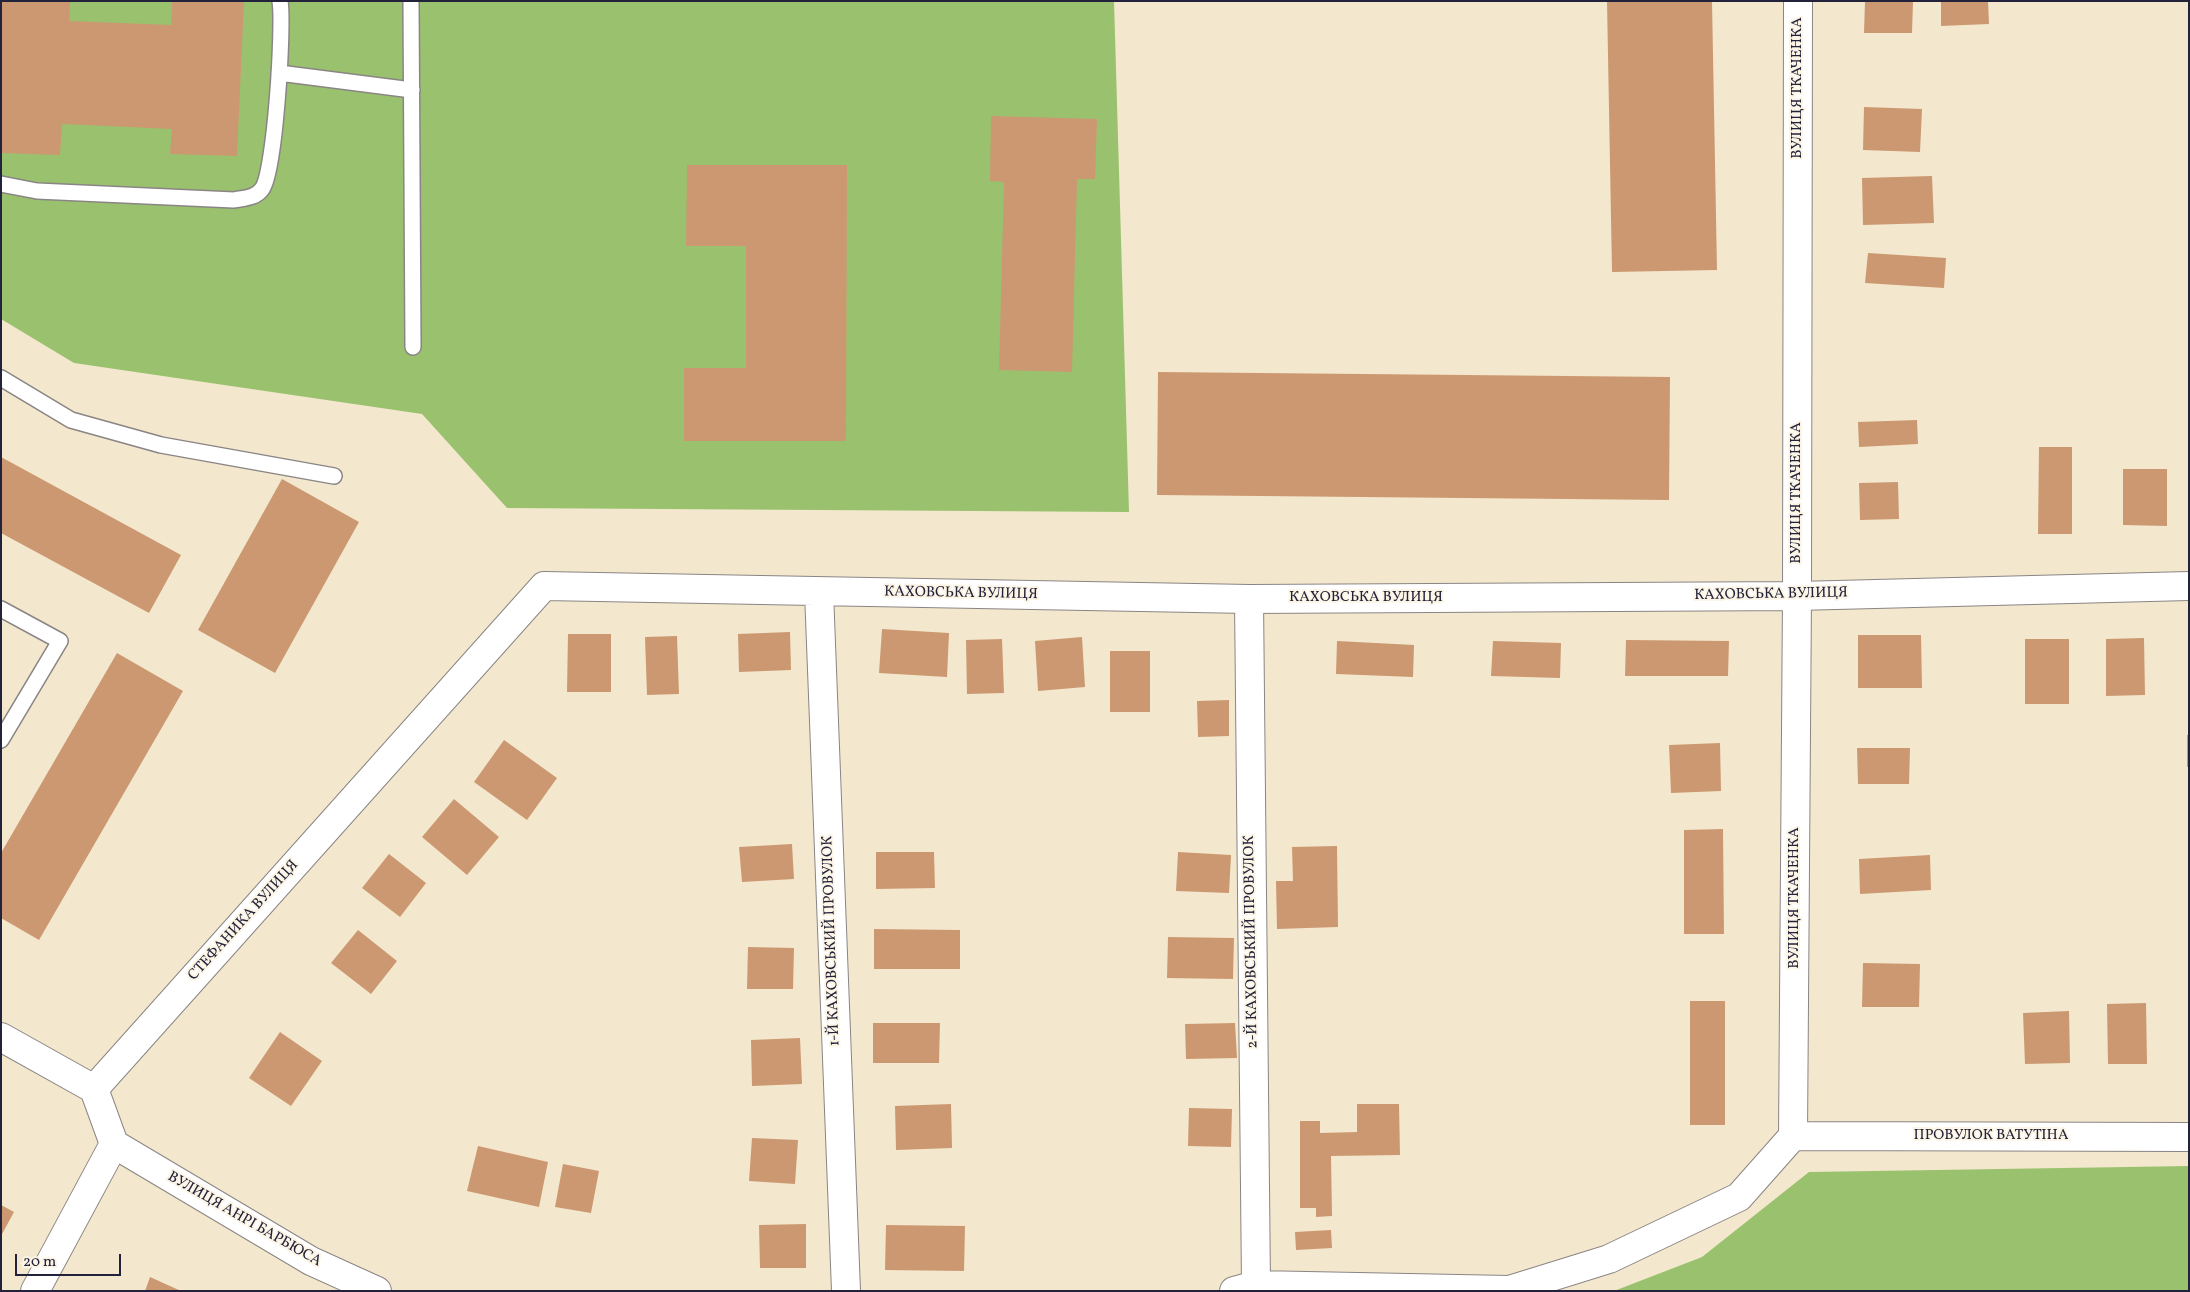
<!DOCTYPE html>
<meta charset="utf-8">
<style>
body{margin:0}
#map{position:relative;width:2190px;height:1292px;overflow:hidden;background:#f3e8cd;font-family:Vollkorn,serif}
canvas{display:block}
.frame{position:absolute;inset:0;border:2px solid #22223b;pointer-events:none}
.scale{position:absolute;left:15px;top:1254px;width:106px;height:22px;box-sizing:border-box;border:2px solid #22223b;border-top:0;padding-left:6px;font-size:15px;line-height:18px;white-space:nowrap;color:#22223b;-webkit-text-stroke:4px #fcf5e5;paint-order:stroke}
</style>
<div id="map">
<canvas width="2190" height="1292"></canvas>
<div class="frame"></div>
<div class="scale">20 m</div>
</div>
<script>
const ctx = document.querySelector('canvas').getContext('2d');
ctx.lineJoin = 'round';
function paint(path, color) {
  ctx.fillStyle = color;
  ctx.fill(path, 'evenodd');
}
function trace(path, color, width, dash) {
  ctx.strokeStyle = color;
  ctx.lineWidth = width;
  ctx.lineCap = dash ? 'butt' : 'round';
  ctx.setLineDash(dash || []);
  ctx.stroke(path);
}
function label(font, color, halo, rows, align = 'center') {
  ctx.font = font + ' Vollkorn,serif';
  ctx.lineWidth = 4;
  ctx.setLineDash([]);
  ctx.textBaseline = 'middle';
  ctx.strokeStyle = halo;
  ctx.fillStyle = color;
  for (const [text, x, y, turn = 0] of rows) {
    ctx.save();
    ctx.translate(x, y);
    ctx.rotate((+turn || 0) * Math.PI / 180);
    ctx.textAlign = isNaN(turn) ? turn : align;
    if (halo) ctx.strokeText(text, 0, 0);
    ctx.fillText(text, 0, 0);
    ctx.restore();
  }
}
paint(new Path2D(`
 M1,1H1114L1129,512L507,508L422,414L74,363L1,319Z
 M2189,1166V1291H1614L1702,1257L1809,1172Z`), '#9ac26e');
paint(new Path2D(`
 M1,1H70L69,21L171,25L172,1H244L237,156L170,154L172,129L62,124L60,155L1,153Z
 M1607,1H1712L1717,270L1612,272Z
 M1865,1H1913L1912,33H1864Z
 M1941,1H1988L1989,24L1941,26Z
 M1864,107L1922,109L1920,152L1863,150Z
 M991,116L1097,119L1095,179H1077L1072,372L999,370L1004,182L990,181Z
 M687,165H847L846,441H684V368H746V246H686Z
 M1932,176L1934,223L1863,225L1862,178Z
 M1868,253L1946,258L1944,288L1865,283Z
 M1158,372L1670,377L1669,500L1157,495Z
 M1917,420L1918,444L1859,447L1858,422Z
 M2039,447H2072V534H2038Z
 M1,457L181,555L149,613L1,533Z
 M2123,469H2167V526L2123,525Z
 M282,479L359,522L275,673L198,630Z
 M1898,482L1899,519L1860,520L1859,483Z
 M882,629L949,633L947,677L879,673Z
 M790,632L791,670L739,672L738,634Z
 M568,634H611V692H567Z
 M1858,635H1921L1922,688H1858Z
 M677,636L679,694L647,695L645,637Z
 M1082,637L1085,687L1038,691L1035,641Z
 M2144,638L2145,695L2106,696V639Z
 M1002,639L1004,693L967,694L966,640Z
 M2025,639H2069V704H2025Z
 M1626,640L1729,641L1728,676H1625Z
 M1337,641L1414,645L1413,677L1336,674Z
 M1493,641L1561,643L1560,678L1491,676Z
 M1110,651H1150V712H1110Z
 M117,653L183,691L39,940L1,918V853Z
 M1229,700V736L1198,737L1197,701Z
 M2187,735H2189V767H2187Z
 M504,740L557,778L527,820L474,782Z
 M1720,743L1721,791L1671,793L1669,745Z
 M1857,748H1910L1909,784H1858Z
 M454,799L499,837L467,875L422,837Z
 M1723,829L1724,934H1684V830Z
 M792,844L794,879L742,882L739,847Z
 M1337,846L1338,927L1277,929L1276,881H1293L1292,847Z
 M876,852H934L935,888L876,889Z
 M1178,852L1231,855L1229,893L1176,891Z
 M389,854L426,883L400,917L362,888Z
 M1930,855L1931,890L1860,894L1859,859Z
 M874,929L960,930V969H874Z
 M358,930L397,961L371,994L331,963Z
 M1168,937L1234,938L1233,979L1167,978Z
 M748,947L794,948L793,989H747Z
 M1863,963L1920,964L1919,1007H1862Z
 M1690,1001H1725V1125H1690Z
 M2146,1003L2147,1064H2108L2107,1004Z
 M2069,1011L2070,1063L2025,1064L2023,1013Z
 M873,1023H940L939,1063H873Z
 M1235,1023L1237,1058L1186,1059L1185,1024Z
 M280,1032L322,1061L291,1106L249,1078Z
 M800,1038L802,1084L752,1086L751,1040Z
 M951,1104L952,1148L896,1150L895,1106Z
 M1357,1104H1399L1400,1155L1331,1156L1332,1216L1316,1217V1208H1300V1121H1320V1133L1357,1132Z
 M1189,1108L1232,1109L1231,1147L1188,1146Z
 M752,1138L798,1140L795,1184L749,1181Z
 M478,1146L548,1162L539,1207L467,1191Z
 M563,1164L599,1171L591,1213L555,1207Z
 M1,1205L14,1212L1,1236Z
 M806,1224V1268H760L759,1225Z
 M886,1225L965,1226L964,1271L885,1270Z
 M1331,1230L1332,1248L1296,1250L1295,1232Z
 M150,1277L181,1291H145Z`), '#cc9871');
const service = new Path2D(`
 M411,1L413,347
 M279,73L412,90
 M1,184L37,191L234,200C244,198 256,198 262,189C275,173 284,25 280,1
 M1,378L71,420L161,445L334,476
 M1,609L60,641L1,740`);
const minor = new Path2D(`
 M819,592L846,1291
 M1249,599L1256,1285
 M1,1037L94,1089
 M1793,1136L1797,596L1798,1
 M1793,1136L2189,1137
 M114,1144L311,1261L377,1291
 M35,1291L114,1144L94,1089L544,586L1249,599L1797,596L2189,586
 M1234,1291L1256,1285L1509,1290L1609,1259L1739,1197L1793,1136`);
trace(service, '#8a8584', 18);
trace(minor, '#8a8584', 30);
trace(service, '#fff', 15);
trace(minor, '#fff', 28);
label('15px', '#22223b', '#fcf5e5', [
 ["ВУЛИЦЯ ТКАЧЕНКА",1798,88,-90],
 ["ВУЛИЦЯ ТКАЧЕНКА",1797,493,-90],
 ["КАХОВСЬКА ВУЛИЦЯ",961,594,1],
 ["КАХОВСЬКА ВУЛИЦЯ",1771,595,-1],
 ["КАХОВСЬКА ВУЛИЦЯ",1366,598],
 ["ВУЛИЦЯ ТКАЧЕНКА",1795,898,-90],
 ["СТЕФАНИКА ВУЛИЦЯ",244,921,-48],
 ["1-Й КАХОВСЬКИЙ ПРОВУЛОК",832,941,-92],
 ["2-Й КАХОВСЬКИЙ ПРОВУЛОК",1252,942,-91],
 ["ПРОВУЛОК ВАТУТІНА",1991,1136],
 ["ВУЛИЦЯ АНРІ БАРБЮСА",244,1220,30]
]);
</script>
